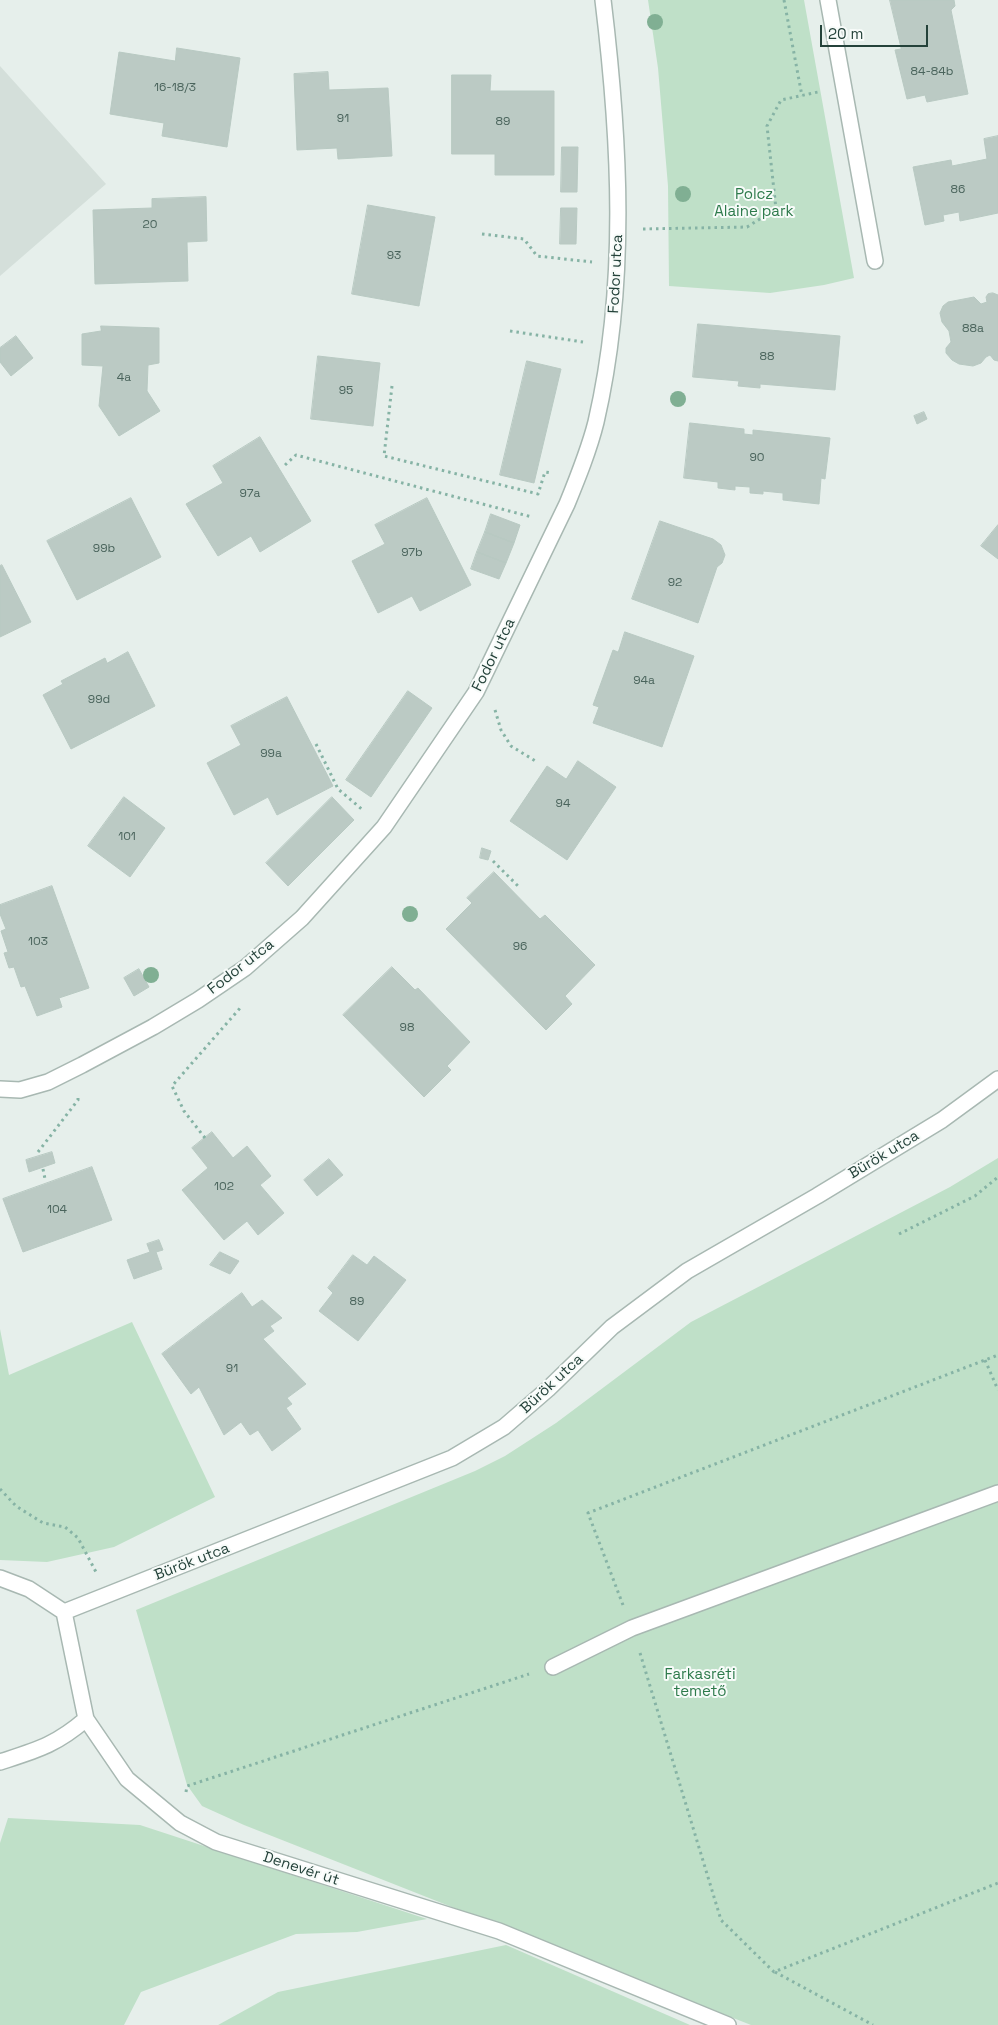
<!DOCTYPE html>
<meta charset="utf-8">
<style>
body{margin:0}
#map{position:relative;width:998px;height:2025px;overflow:hidden;background:#e6efeb;font-family:"Space Grotesk",sans-serif}
canvas{display:block}
.scale{position:absolute;left:820px;top:25px;width:108px;height:22px;box-sizing:border-box;border:2px solid #24423a;border-top:0;padding-left:6px;font-size:15px;line-height:18px;white-space:nowrap;color:#24423a;-webkit-text-stroke:4px #f7fbf9;paint-order:stroke}
</style>
<div id="map">
<canvas width="998" height="2025"></canvas>
<div class="scale">20 m</div>
</div>
<script>
const ctx = document.querySelector('canvas').getContext('2d');
ctx.lineJoin = 'round';
function paint(path, color) {
  ctx.fillStyle = color;
  ctx.fill(path, 'evenodd');
}
function trace(path, color, width, dash) {
  ctx.strokeStyle = color;
  ctx.lineWidth = width;
  ctx.lineCap = dash ? 'butt' : 'round';
  ctx.setLineDash(dash || []);
  ctx.stroke(path);
}
function label(font, color, halo, rows, align = 'center') {
  ctx.font = font + ' "Space Grotesk",sans-serif';
  ctx.lineWidth = 4;
  ctx.setLineDash([]);
  ctx.textBaseline = 'middle';
  ctx.strokeStyle = halo;
  ctx.fillStyle = color;
  for (const [text, x, y, turn = 0] of rows) {
    ctx.save();
    ctx.translate(x, y);
    ctx.rotate((+turn || 0) * Math.PI / 180);
    ctx.textAlign = isNaN(turn) ? turn : align;
    if (halo) ctx.strokeText(text, 0, 0);
    ctx.fillText(text, 0, 0);
    ctx.restore();
  }
}
paint(new Path2D(`
 M0,66L106,184L0,276Z`), '#d4dfda');
paint(new Path2D(`
 M648,0H804L854,278L824,285L770,293L669,286L668,186L658,68Z
 M998,1158V2025H751L244,1825L202,1806L187,1785L136,1610L475,1471L505,1456L556,1423L691,1322L950,1187Z
 M132,1322L215,1497L114,1547L47,1562L0,1560V1329L9,1375Z
 M8,1818L140,1825L427,1919L357,1932L296,1934L141,1992L124,2025H0V1843Z
 M506,1945L690,2025H218L278,1992Z`), '#bfe0c8');
const building = new Path2D(`
 M890,0H954L955,6L951,10L968,94L927,102L925,95L907,99L895,50L901,49Z
 M177,48L240,58L227,147L162,136L164,123L110,114L119,52L175,61Z
 M328,72L329,90L388,88L392,156L338,159L337,148L297,150L294,74Z
 M452,75H491L490,91H554V175H495V154H452Z
 M998,136V213L960,221L959,212L943,215L944,221L925,225L913,167L951,160L952,166L987,159L984,139Z
 M562,147H578L577,192H561Z
 M206,197L207,241L187,242L188,281L95,284L93,210L152,208V199Z
 M368,205L435,217L419,306L352,294Z
 M561,208H577L576,244H560Z
 M993,293L998,295V361L994,360L990,355L986,357L981,363L973,366L959,364L952,360L946,353V348L951,342L949,331L942,322L940,313L943,306L948,302L974,297L981,304L987,302L986,297L988,294Z
 M698,324L840,336L835,390L760,384V388L738,386L739,381L693,377Z
 M101,326L159,328V363L148,365L147,391L160,411L119,436L99,406L103,366L82,365V334L101,331Z
 M16,336L33,358L11,376L0,362V348Z
 M318,356L380,363L373,426L311,419Z
 M527,361L561,369L534,483L500,475Z
 M924,412L927,419L917,424L914,416Z
 M690,423L744,429V434L753,435V430L830,438L825,479L821,478L819,504L783,500V493L763,491V494L750,493V487L735,486V490L718,488V482L684,478Z
 M260,437L311,521L260,552L251,536L218,556L186,504L223,483L213,466Z
 M131,498L161,557L77,600L47,541Z
 M427,498L471,585L420,611L412,596L378,613L352,561L385,544L375,525Z
 M491,514L520,525L514,543L485,532Z
 M660,521L713,539L721,545L725,555L722,563L717,567L698,623L632,599Z
 M998,525V559L981,546Z
 M485,532L514,543L506,563L477,552Z
 M477,552L506,563L499,579L471,569Z
 M2,565L31,622L0,637V566Z
 M625,632L694,656L662,747L593,723L599,707L593,705L613,650L618,652Z
 M128,652L155,706L71,749L43,695L63,684L61,681L105,658L107,663Z
 M408,691L432,708L371,797L346,780Z
 M287,697L333,786L277,815L268,797L234,815L207,763L241,745L231,726Z
 M578,761L616,787L567,860L510,821L547,766L566,779Z
 M124,797L165,828L130,877L88,846Z
 M332,797L354,820L288,886L266,863Z
 M482,848L491,851L488,860L480,858Z
 M494,872L540,919L545,915L595,965L565,996L572,1004L546,1030L446,929L472,903L467,898Z
 M52,886L89,988L59,998L62,1007L37,1016L25,986L21,987L14,967L9,968L4,953L8,952L1,931L6,929L0,914V905Z
 M392,967L415,990L418,988L470,1042L447,1066L451,1070L424,1097L343,1015Z
 M139,969L149,987L134,996L124,978Z
 M212,1132L233,1158L247,1146L271,1176L260,1185L284,1213L258,1235L247,1221L224,1240L182,1190L208,1168L192,1148Z
 M52,1152L55,1163L29,1172L26,1160Z
 M329,1159L343,1175L317,1196L304,1180Z
 M92,1167L112,1220L23,1252L3,1199Z
 M159,1240L163,1250L156,1252L162,1269L134,1279L127,1260L150,1252L147,1244Z
 M220,1252L239,1261L230,1274L210,1265Z
 M353,1255L367,1265L374,1256L406,1280L358,1341L319,1311L333,1293L328,1288Z
 M242,1293L252,1307L262,1300L282,1318L270,1326L274,1331L263,1339L306,1384L287,1398L292,1404L286,1408L301,1429L272,1451L258,1430L250,1435L241,1422L224,1435L199,1387L191,1394L162,1354Z`);
paint(building, '#bbcac4');
trace(building, '#b8c9c2', 1);
const service = new Path2D(`
 M553,1667L632,1628L998,1493`);
const minor = new Path2D(`
 M828,0L875,261
 M0,1089L20,1090L48,1082L82,1065L153,1027L198,1000L245,968L302,918L384,827L476,692L567,504C578,477 589,450 596,422C628,284 620,140 603,0
 M0,1578L29,1589L64,1612L86,1719L127,1779L180,1823L216,1842L499,1931L728,2025
 M64,1612L452,1458L504,1427L548,1389L612,1327L687,1271L817,1196L942,1120L998,1079
 M0,1762C37,1750 56,1745 86,1719`);
trace(service, '#a8b8b2', 18);
trace(minor, '#a8b8b2', 18);
trace(new Path2D(`
 M784,0L802,96
 M643,229L747,227L776,209L767,126L781,100L818,92
 M482,234L524,239L537,256L592,262
 M510,331L583,342
 M392,386L384,456L538,494L545,472L552,473
 M285,465L296,455L532,517
 M495,710L501,730L511,746L537,762
 M316,744L338,789L364,811
 M493,861L519,887
 M205,1138L184,1111L172,1086L241,1007
 M38,1152L78,1100V1096
 M43,1169L45,1179
 M899,1234L975,1196L998,1177
 M985,1360L998,1390
 M0,1489L16,1506L43,1523L65,1527L78,1538L96,1572
 M623,1605L588,1513L998,1355
 M640,1653L721,1920L774,1972L998,1883
 M186,1792L187,1786L529,1674
 M775,1972L873,2025`), '#86b3a5', 3, [2.5, 4]);
trace(service, '#fff', 15);
trace(minor, '#fff', 15);
ctx.fillStyle = '#80af93';
for (const [x, y] of [
 [655,22],
 [683,194],
 [678,399],
 [410,914],
 [151,975]
]) {
  ctx.beginPath();
  ctx.arc(x, y, 8, 0, 2 * Math.PI);
  ctx.fill();
}
label('12px', '#4a645c', null, [
 ["84-84b",932,72],
 ["16-18/3",175,88],
 ["91",343,119],
 ["89",503,122],
 ["86",958,190],
 ["20",150,225],
 ["93",394,256],
 ["88a",973,329],
 ["88",767,357],
 ["4a",124,378],
 ["95",346,391],
 ["90",757,458],
 ["97a",250,494],
 ["99b",104,549],
 ["97b",412,553],
 ["92",675,583],
 ["94a",644,681],
 ["99d",99,700],
 ["99a",271,754],
 ["94",563,804],
 ["101",127,837],
 ["103",38,942],
 ["96",520,947],
 ["98",407,1028],
 ["102",224,1187],
 ["104",57,1210],
 ["89",357,1302],
 ["91",232,1369]
]);
label('15px', '#2d7a4b', '#f7fbf9', [
 ["Polcz",754,195],
 ["Alaine park",754,212],
 ["Farkasréti",700,1675],
 ["temető",700,1692]
]);
label('15px', '#24423a', '#f7fbf9', [
 ["Fodor utca",616,274,-87],
 ["Fodor utca",494,655,-64],
 ["Fodor utca",241,967,-38],
 ["Bürök utca",884,1155,-31],
 ["Bürök utca",552,1384,-43],
 ["Bürök utca",192,1562,-21],
 ["Denevér út",301,1869,18]
]);
</script>
